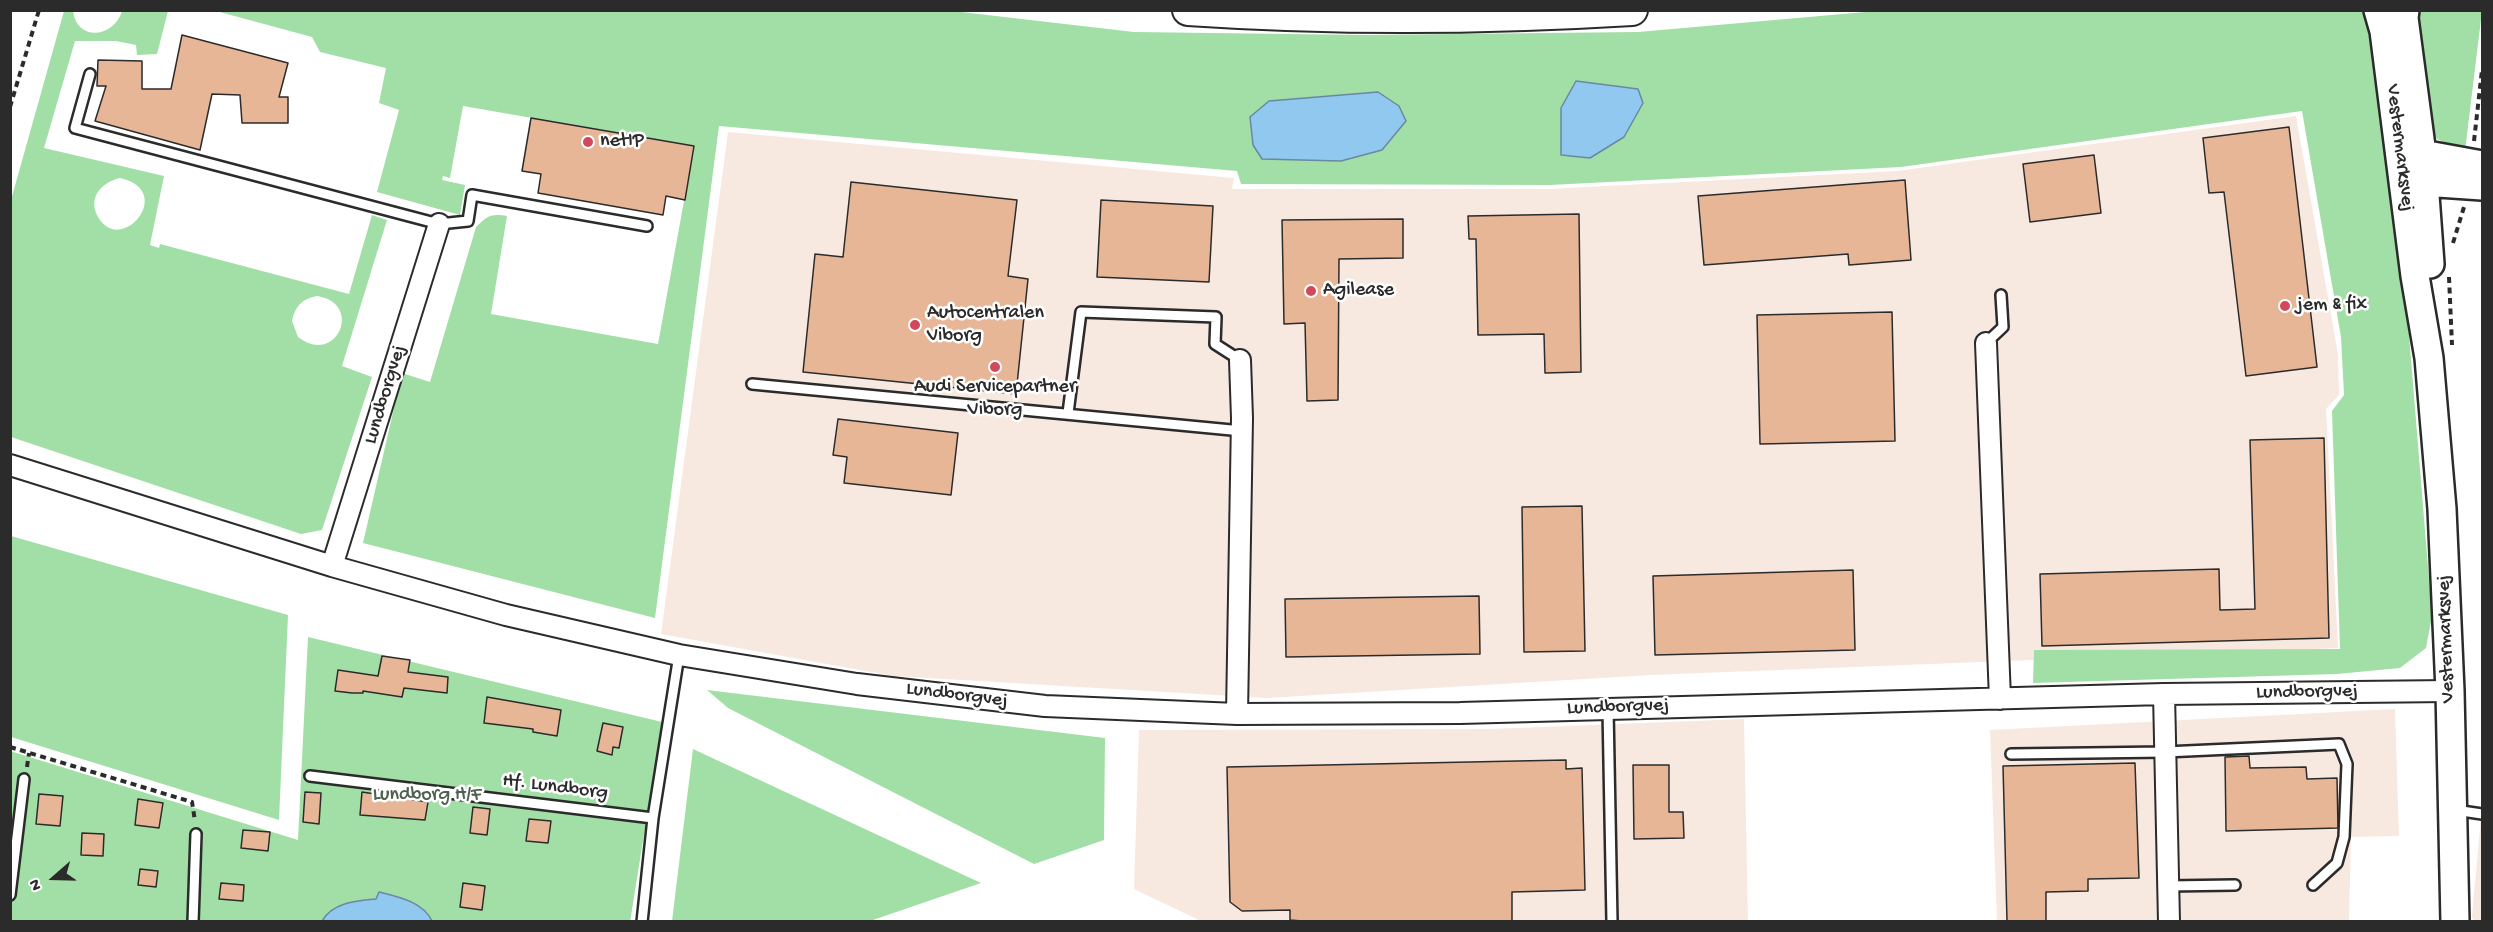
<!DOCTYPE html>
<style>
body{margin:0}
#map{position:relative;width:2493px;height:932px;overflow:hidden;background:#fff;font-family:"Gochi Hand",sans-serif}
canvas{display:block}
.frame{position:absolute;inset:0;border:12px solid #2b2b2b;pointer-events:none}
.north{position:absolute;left:24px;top:848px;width:60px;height:60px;-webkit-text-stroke:4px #fff;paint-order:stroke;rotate:250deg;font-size:16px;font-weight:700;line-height:24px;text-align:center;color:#2b2b2b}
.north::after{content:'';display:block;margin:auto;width:21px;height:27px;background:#2b2b2b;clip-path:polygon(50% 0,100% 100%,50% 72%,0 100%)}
</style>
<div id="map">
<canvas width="2493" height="932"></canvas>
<div class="frame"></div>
<div class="north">N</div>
</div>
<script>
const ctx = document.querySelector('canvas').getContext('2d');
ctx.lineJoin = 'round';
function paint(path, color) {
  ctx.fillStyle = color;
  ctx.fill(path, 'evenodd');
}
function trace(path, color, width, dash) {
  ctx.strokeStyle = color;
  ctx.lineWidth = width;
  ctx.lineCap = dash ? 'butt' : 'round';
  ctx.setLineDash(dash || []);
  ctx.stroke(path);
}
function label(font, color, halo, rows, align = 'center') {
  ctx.font = font + ' "Gochi Hand",sans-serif';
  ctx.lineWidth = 5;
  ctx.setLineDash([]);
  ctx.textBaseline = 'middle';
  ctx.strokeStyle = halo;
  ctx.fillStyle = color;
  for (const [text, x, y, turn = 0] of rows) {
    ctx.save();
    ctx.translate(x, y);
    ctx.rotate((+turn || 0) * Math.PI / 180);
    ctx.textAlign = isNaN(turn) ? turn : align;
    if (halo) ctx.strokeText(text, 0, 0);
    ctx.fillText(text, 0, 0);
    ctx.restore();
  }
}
paint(new Path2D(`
 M2296,116L2338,354L2339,395L2326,409L2338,648L1651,675L1267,698L893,676L661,634L728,132L1234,178L1232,189H1548L1897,171Z
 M2395,709L2399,836L2351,837L2349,921H1997L1990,730Z
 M1744,719L1748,921H1201L1134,889L1139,730L1490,729Z
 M2482,807V921H2473L2472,916Z`), '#f8e9e0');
paint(new Path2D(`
 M944,10L1134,32L1365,35L1638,32L1888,10L2364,11L2375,68L2380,124L2406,298L2432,616L2426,648L2400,668L2337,674L2033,683L2034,650L2340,649L2332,411L2344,395L2341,337L2302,111L1901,167L1550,185L1241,184L1237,171L719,126L655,618L363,543L402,373L430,382L476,227C487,216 491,213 507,216L491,314L658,344L694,146L463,106L450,178L443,176L442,180L465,185L460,215L377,192L399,110L379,103L386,68L320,52L312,37L216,11Z
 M2412,10L2482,11L2465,151L2437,139L2424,115Z
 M64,11H73C77,42 114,38 122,11H168L157,54L137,55L136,45L116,41H75L44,148L164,176L150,245L159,248L160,244L349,294L372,215L387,220L342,366L372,377L322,530L301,534L11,437V200ZM120,178C178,191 119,259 97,215C88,196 103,182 120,178ZM317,296C364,303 337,367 298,337L292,321C295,306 302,299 317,296Z
 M11,536L288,615L279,820L11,737Z
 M308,637L662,722L630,922L11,921L10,751L298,840Z
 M707,690L1105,738L1104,840L1034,864L728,708Z
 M693,749L981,883L870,921H672Z`), '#a2dfa6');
const water = new Path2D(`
 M1576,81L1638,89L1643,103L1624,137L1590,158L1561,155V108Z
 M1378,92L1399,106L1406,121L1382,150L1341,161L1262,159L1253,145L1250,117L1269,101Z
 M379,892C399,897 423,902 432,921H322C333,902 356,901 376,899Z`);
paint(water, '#90c8ef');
trace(water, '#6889a1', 1.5);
const building = new Path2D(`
 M182,35L288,63L279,97H288V123H242L240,95L212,94L200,150L95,121L106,86H97L98,60L142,61V89H171Z
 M531,118L694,146L685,200L666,196L663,215L538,193L541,174L522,171Z
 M2289,127L2317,367L2246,376L2224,192L2209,193L2203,138Z
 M2094,155L2101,213L2030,222L2023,164Z
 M1905,180L1911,260L1849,265L1848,254L1704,265L1698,196Z
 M851,182L1017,200L1008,276L1028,279L1016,394L803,372L815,254L843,257Z
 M1101,200L1213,206L1209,282L1097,277Z
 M1579,214L1581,372L1545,373L1544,334L1478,335L1476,239H1469L1468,216Z
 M1403,219V258L1339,259L1338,400L1307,401L1305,323L1284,324L1282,220Z
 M1892,312L1895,441L1760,444L1757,315Z
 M838,419L958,433L951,495L844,483L847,457L833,455Z
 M2324,438L2329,638L2042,646L2040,574L2219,569L2220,610L2255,609L2250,440Z
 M1582,506L1585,651L1524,652L1522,507Z
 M1853,570L1855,650L1655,655L1653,576Z
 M1479,596L1480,654L1286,657L1285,599Z
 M382,656L410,660L408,672L448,677L447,693L404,688L402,697L363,691V693H352L335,691L338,670L378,676Z
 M487,697L561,710L557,736L533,732V729L484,723Z
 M603,723L623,727L619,748L613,747L612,755L597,751Z
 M2249,756L2250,768L2306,767L2307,779L2337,778L2338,828L2226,831L2225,757Z
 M1566,760V769L1582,768L1585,890L1512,892V921H1302L1290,920V910L1242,911L1230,902L1227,767Z
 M2135,763L2139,878L2088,879V891L2046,892V921H2007L2003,766Z
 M1633,765H1669V812H1683L1684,838L1634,839Z
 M305,792L321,793L319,824L303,822Z
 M362,792L428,802L425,820L360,815Z
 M39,794L63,796L60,826L36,824Z
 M138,799L163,803L159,828L135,825Z
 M473,807L490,809L487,835L470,833Z
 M529,819L551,821L548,843L526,841Z
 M243,830L270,832L268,851L241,848Z
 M82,833L104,834L103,856L81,855Z
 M140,869L158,871L156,887L138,885Z
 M221,883L244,885L243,901L219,899Z
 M463,883L485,886L482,910L460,907Z`);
paint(building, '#e6b697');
trace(building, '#2b2b2b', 1.5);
const lane = new Path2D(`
 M90,74L75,128L439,224L468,221L472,195L647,226
 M1986,343L2003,327L2001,295
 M752,384L1242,431
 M1068,413L1081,312L1216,317L1215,344L1240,360
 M1608,709L1612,922
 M2011,754L2165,752L2339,744L2347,764L2344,837L2337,863L2313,885
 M310,776L653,818
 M2455,810L2482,814
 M2168,886L2235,885
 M10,895L24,779
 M193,922L196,834
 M642,922L653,818L679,655`);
const street = new Path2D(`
 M1986,343L2000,699
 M10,465L332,566L506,615L679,655L857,684L1045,706L1237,714L1460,713L2164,694L2450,691
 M332,566L439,224
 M2164,694L2169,922
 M1237,714L1242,418L1240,360`);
const secondary = new Path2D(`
 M2378,10L2384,31L2415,276L2429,358L2442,509L2450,691L2455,922
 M2405,10L2404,18L2422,154L2430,264
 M2408,161L2422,154L2482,165
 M2408,190L2424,182L2482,186`);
const primary = new Path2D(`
 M1188,10C1336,20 1484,19 1632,10`);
trace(lane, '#2b2b2b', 14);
trace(street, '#2b2b2b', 24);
trace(secondary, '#2b2b2b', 32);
trace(primary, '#2b2b2b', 34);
trace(new Path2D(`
 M10,107L39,10
 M2474,141L2482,70
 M2453,243L2464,207
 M2449,277L2452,345
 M10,747L192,802L195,821
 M27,767L29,753`), '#2b2b2b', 4, [6, 4.5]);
trace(lane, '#fff', 9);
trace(street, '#fff', 20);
trace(secondary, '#fff', 27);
trace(primary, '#fff', 30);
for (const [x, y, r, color] of [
 [588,142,6,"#d1495b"],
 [1311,291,6,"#d1495b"],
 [2285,306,6,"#d1495b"],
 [915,325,6,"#d1495b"],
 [995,367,6,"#d1495b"]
]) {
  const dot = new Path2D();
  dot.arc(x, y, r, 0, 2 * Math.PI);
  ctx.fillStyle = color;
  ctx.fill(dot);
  trace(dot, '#fff', 2);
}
label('20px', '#2b2b2b', '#fff', [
 ["netIP",600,142],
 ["Agilease",1323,291],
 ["jem & fix",2297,306],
 ["Autocentralen",927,314],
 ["Viborg",927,337],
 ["Audi Servicepartner",995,388,"center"],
 ["Viborg",995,411,"center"]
], 'left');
label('20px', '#2b2b2b', '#fff', [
 ["Vestermarksvej",2399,148,83],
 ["Lundborgvej",386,395,-73],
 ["Vestermarksvej",2447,639,-92],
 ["Lundborgvej",2307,693,-1],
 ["Lundborgvej",957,696,7],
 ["Lundborgvej",1618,708,-2],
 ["Hf. Lundborg",555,788,7]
]);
label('20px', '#4f6150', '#fff', [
 ["Lundborg H/F",427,796]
]);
</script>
